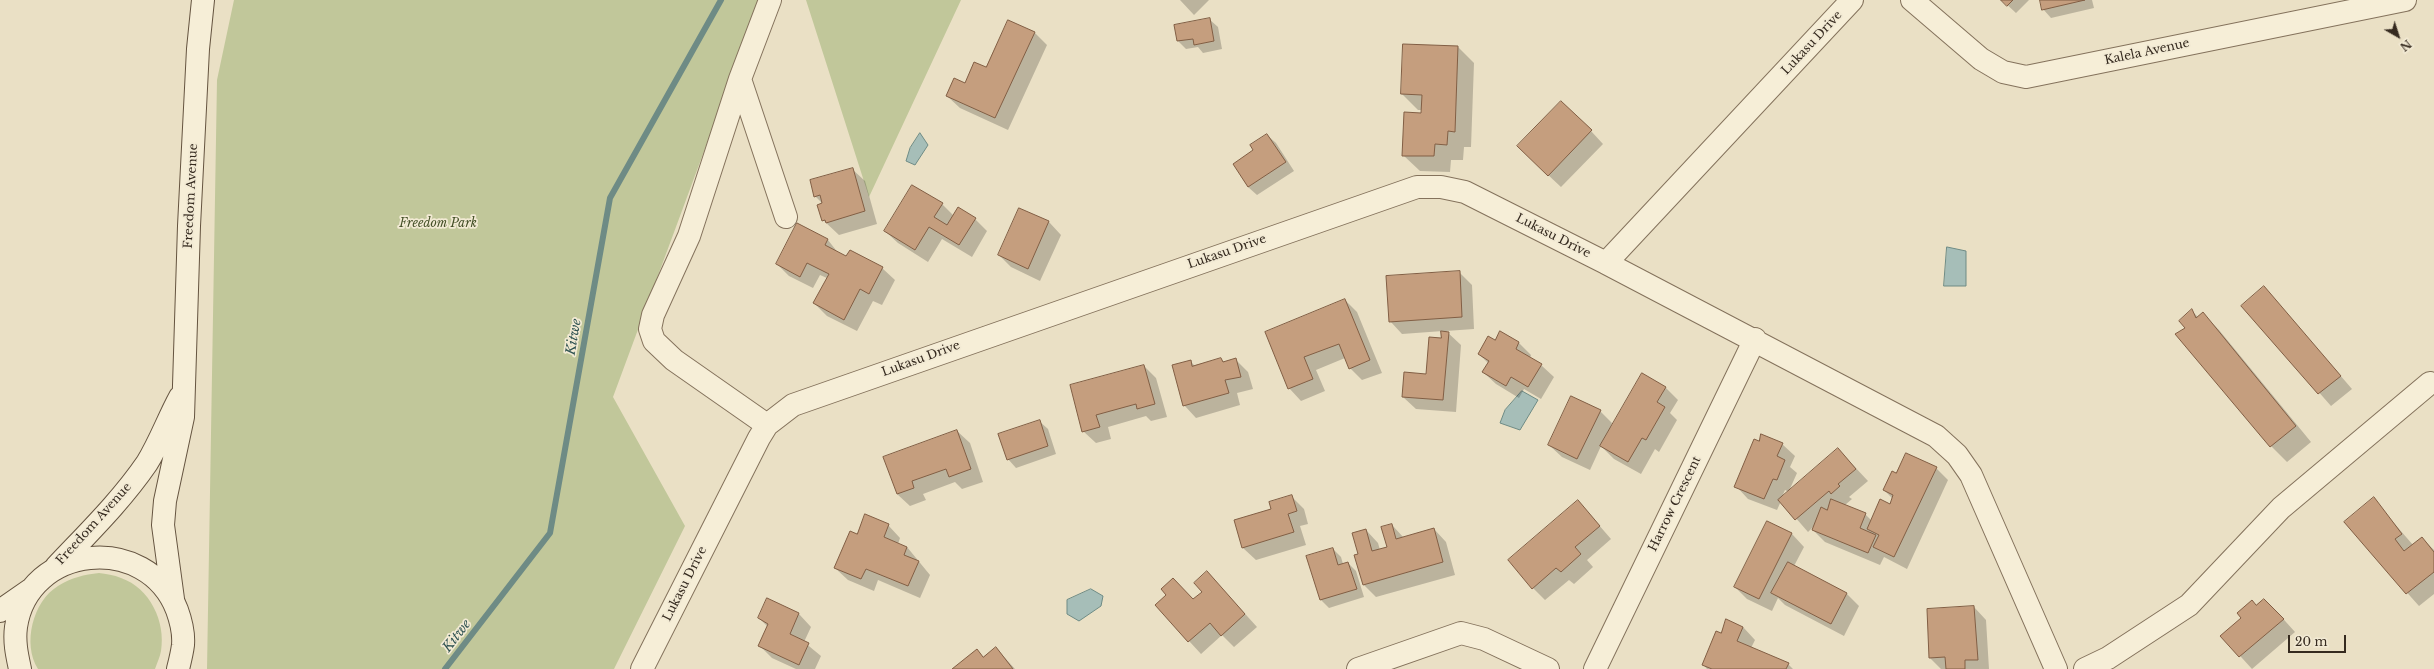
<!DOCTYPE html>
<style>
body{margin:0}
#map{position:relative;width:2434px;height:669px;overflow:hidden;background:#eae0c5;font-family:"Libre Baskerville",serif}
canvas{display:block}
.north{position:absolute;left:2378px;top:16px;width:40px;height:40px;-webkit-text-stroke:3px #f2ead4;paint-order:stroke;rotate:141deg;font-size:11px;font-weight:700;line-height:16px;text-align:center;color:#352a1f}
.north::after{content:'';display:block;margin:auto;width:14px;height:18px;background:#352a1f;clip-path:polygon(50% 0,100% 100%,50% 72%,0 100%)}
.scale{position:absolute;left:2288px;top:635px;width:58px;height:18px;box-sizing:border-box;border:2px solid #352a1f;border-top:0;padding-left:5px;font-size:12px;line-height:14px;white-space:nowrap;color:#352a1f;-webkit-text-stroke:3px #f2ead4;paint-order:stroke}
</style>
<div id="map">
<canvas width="2434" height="669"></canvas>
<div class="north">N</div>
<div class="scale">20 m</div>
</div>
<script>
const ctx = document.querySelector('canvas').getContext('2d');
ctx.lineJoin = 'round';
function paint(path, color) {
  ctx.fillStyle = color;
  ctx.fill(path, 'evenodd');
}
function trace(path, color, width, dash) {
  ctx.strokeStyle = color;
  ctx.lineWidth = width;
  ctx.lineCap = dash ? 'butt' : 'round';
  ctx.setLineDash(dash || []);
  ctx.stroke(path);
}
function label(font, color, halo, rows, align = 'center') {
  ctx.font = font + ' "Libre Baskerville",serif';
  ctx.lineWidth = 3.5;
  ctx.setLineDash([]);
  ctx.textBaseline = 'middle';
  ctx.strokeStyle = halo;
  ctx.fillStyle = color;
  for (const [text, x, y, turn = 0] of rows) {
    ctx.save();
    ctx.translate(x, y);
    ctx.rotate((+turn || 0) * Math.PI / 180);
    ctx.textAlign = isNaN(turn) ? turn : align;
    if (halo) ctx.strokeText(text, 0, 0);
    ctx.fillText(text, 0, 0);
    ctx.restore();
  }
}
paint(new Path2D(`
 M234,0H760L613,397L685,526L614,669H207L217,80Z
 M806,0H961L869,197Z
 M99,573C106,574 114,575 121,578C150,588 166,622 161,651C160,657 157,663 155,669H38C22,644 33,601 58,586C72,577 84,575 99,573Z`), '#c1c79a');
const water = new Path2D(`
 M920,133L928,145L915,165L906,161L910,148Z
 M1947,247L1966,251V286H1944Z
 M1522,391L1538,400L1520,430L1500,423L1505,410Z
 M1091,589L1103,596L1101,606L1079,621L1067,614V600Z`);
paint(water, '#a6beb8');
trace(water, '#6e8b85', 1);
paint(new Path2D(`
 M1180,0H1209L1194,15Z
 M2002,0H2029L2016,13Z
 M2041,0H2092L2094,8L2051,18L2043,9Z
 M1209,19L1218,27L1222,49L1203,53L1198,47L1186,49L1178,41L1175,25Z
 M1009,21L1035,33L1047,45L1008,130L960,108L947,96L987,69Z
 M1404,45L1458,47L1474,63L1471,147H1464L1463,160H1451L1450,172L1420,171L1403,155L1423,110H1418L1402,94Z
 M1591,131L1603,144L1561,187L1531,159Z
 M1267,135L1276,143L1294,171L1257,195L1248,187L1234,164L1255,151Z
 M852,169L865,181L877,224L839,235L823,220V204L815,196Z
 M942,204L954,216L975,219L987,231L972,257L942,239L928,262L898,243L885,231Z
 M1019,209L1049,222L1061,235L1040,281L1011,267L999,255Z
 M828,240L839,254L882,268L895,280L882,305L873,301L857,331L827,316L814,303L827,278L820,275L813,288L789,276L777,264Z
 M1459,272L1472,285L1474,329L1446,331L1461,345L1456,412L1416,409L1403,397L1427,375L1442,339L1443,331L1402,334L1390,321Z
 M2264,287L2352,389L2331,406L2243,306Z
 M1345,300L1357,312L1382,373L1362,380L1350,368L1345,358L1316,370L1325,391L1301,401L1289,388L1266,332Z
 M2192,311L2198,317L2203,314L2219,330L2311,442L2287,462L2271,446L2186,328Z
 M1500,333L1519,343L1531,355L1530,358L1541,365L1554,377L1541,399L1524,389L1519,398L1496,384L1483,372L1488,363L1479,354L1495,341Z
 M1221,359L1225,363L1236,360L1248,372L1253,389L1237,393L1240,405L1196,418L1184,405L1190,361L1195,366Z
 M1144,366L1156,378L1167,417L1151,421L1146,416L1108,427L1111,439L1096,443L1083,431L1071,386Z
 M1665,387L1678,400L1670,413L1677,420L1659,452L1655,449L1641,474L1614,459L1601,446L1590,470L1562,457L1549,445L1600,411L1612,423L1610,433Z
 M1039,421L1048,429L1056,454L1016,468L1008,459Z
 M957,431L970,443L983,482L962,489L955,482L923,494L926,500L910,506L897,494Z
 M1759,442L1782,444L1795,456L1790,467L1797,473L1789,491L1838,449L1868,481L1849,497L1852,499L1845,505L1865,514L1872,521L1890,505L1893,499L1884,490L1897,474L1936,468L1948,480L1907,569L1884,557L1880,565L1825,542L1813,530L1814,526L1808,532L1781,501L1777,510L1748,499L1736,486ZM1785,490L1789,492L1782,497Z
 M1291,496L1304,509L1308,524L1300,526L1306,545L1256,560L1243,548L1235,521L1273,509Z
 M2373,499L2413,545L2422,538L2434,550V594L2419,606L2345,523Z
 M1578,501L1611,539L1587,560L1593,567L1574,584L1569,580L1545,600L1533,588Z
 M1767,522L1792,534L1804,547L1794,566L1847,594L1859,606L1844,636L1785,605L1778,598L1772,611L1747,599L1735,587Z
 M888,525L900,538L898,544L907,547L930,575L920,598L878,580L874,591L848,580L835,568L857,535Z
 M1392,525L1404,538L1434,529L1446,542L1455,575L1376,597L1364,585L1355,556L1359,554L1366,530L1378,543L1380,550L1388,547Z
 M1333,549L1341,557L1343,564L1348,563L1356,571L1364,597L1329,608L1321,600Z
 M1219,585L1257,627L1234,647L1222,635L1201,654L1156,605L1167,595L1194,600Z
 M768,600L799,614L811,627L804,642L821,656L815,669H796L772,658L759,645L768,627L759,618Z
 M2256,606L2277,612L2295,632L2252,669L2222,636Z
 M1974,607L1986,620L1989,669H1941L1930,658Z
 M1743,627L1755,640L1751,648L1788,664L1793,669H1707L1703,664L1721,635Z
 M996,648L1015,669H953L977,650L984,658Z`), '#0003');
trace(new Path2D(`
 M445,669L550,533L610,198L721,0`), '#6e8b85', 6);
const building = new Path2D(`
 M2001,0H2013L2007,6Z
 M2040,0H2085L2042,10Z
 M1210,18L1214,41L1194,45L1193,39L1177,41L1174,25Z
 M1008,20L1035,32L995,118L946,96L954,78L965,83L974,62L986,67Z
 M1403,44L1458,46L1455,132L1448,131L1447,145L1435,144L1434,156H1402L1404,112L1421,113L1422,95L1401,94Z
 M1561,101L1592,130L1548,176L1517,146Z
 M1267,134L1286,162L1248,187L1233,164L1253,150L1250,145Z
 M853,168L865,211L826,223L825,220L822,221L817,205L822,203L820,195L814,197L810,180Z
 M912,185L943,203L934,217L947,225L958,207L976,218L959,245L929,227L915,250L884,231Z
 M1019,208L1049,221L1028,269L998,255Z
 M797,223L828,239L825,245L846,256L850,250L883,267L869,294L860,289L844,320L813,303L829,274L807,263L800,277L776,264Z
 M1460,271L1462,317L1389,322L1386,276Z
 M2264,286L2341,376L2318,394L2241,306Z
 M1345,299L1370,360L1349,369L1339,344L1304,357L1313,379L1288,389L1265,332Z
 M2192,309L2196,318L2203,312L2296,426L2270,447L2175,334L2185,328L2179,321Z
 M1441,331L1449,332L1443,400L1402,397L1404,372L1426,374L1429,337L1441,338Z
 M1500,331L1519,342L1516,349L1542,364L1528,387L1511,377L1506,386L1482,372L1489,361L1478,354L1488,336L1495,340Z
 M1221,358L1223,362L1236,358L1241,377L1225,380L1229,393L1183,406L1172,365L1191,360L1192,366Z
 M1144,365L1155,404L1137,409L1136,404L1096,415L1100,427L1082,432L1070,385Z
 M1642,373L1666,387L1657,402L1665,407L1646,440L1642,438L1628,462L1600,446Z
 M1571,396L1601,410L1577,459L1548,445Z
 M1040,420L1048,446L1007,460L998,434Z
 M957,430L971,469L949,477L946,469L912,481L914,488L897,494L883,457Z
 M1761,434L1783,443L1777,456L1785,460L1777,480L1773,479L1764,499L1734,487L1754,439L1759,441Z
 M1838,448L1856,469L1838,484L1840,486L1831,494L1829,491L1795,520L1778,500Z
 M1906,453L1937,467L1894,557L1873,547L1879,535L1867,529L1880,499L1890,504L1893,495L1883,490L1892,471L1896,473Z
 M1292,495L1297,511L1288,514L1294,532L1242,548L1234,520L1271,509L1269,502Z
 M2374,497L2402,534L2395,539L2404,551L2422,537L2434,552V572L2406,594L2344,522Z
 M1831,499L1866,513L1860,528L1876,535L1868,553L1812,530L1821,507L1827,510Z
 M1578,500L1600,526L1575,547L1581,554L1561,572L1556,568L1532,589L1508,560Z
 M865,514L889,524L884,537L907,547L904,555L919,561L908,586L866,569L861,579L834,568L850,531L857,534Z
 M1767,521L1792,533L1759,599L1734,587Z
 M1392,524L1396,539L1434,528L1443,562L1363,585L1354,555L1358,554L1352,533L1366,529L1372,551L1387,547L1381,527Z
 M1333,548L1338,565L1348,562L1357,589L1320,600L1306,556Z
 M1788,562L1847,593L1831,624L1771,593Z
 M1207,571L1245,614L1221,636L1210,623L1188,642L1155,605L1166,595L1161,589L1173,578L1193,599L1202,592L1194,583Z
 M767,598L799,613L790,634L809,643L799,665L758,646L768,624L758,618Z
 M2264,599L2284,619L2239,657L2220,636L2241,618L2237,613L2252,600L2256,605Z
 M1974,606L1978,660H1965V669H1946L1945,657L1929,658L1927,609Z
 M1726,619L1743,627L1737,641L1789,663L1786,669H1712L1702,665L1716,631L1721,633Z
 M996,647L1013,669H952L977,649L983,657Z`);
paint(building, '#c59e7e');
trace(building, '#815e44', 1);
const minor = new Path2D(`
 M1912,0L1981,59L2003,72L2026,77L2405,0
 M740,79L786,217
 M1606,263L1936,436L1957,455L1971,475L2056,669
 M767,425L674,360L654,341L650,329L653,315L689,236L740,79L770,0
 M642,669L759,438L767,425L793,405L1417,187H1441L1465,192L1606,263L1852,0
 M1358,669L1461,633L1484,639L1548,669
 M1595,669L1755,339
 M2085,669L2108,658L2189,605L2281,508L2430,383`);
const secondary = new Path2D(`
 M56,567C88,533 121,501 147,463C160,442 168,419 180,397
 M173,599L163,525L165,501L183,417L189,226L198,49L203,0
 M0,611L30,590
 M20,669C17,655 14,642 16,627C28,544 147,532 177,610C181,621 184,633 183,645C182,653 180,661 178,669`);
trace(minor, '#84725c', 24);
trace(secondary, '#655440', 24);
trace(minor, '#f6eed7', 22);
trace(secondary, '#f6eed7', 22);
label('12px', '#352a1f', '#f2ead4', [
 ["Lukasu Drive",1812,43,-47],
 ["Kalela Avenue",2147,52,-12],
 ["Freedom Avenue",191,196,-87],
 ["Lukasu Drive",1553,236,27],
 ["Lukasu Drive",1227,252,-19],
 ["Lukasu Drive",921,359,-20],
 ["Harrow Crescent",1675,504,-64],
 ["Freedom Avenue",94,524,-48],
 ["Lukasu Drive",685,584,-63]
]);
label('italic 12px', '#445027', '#f2ead4', [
 ["Freedom Park",438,224]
]);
label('italic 13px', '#305352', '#f2ead4', [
 ["Kitwe",574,337,-80],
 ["Kitwe",457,636,-52]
]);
</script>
